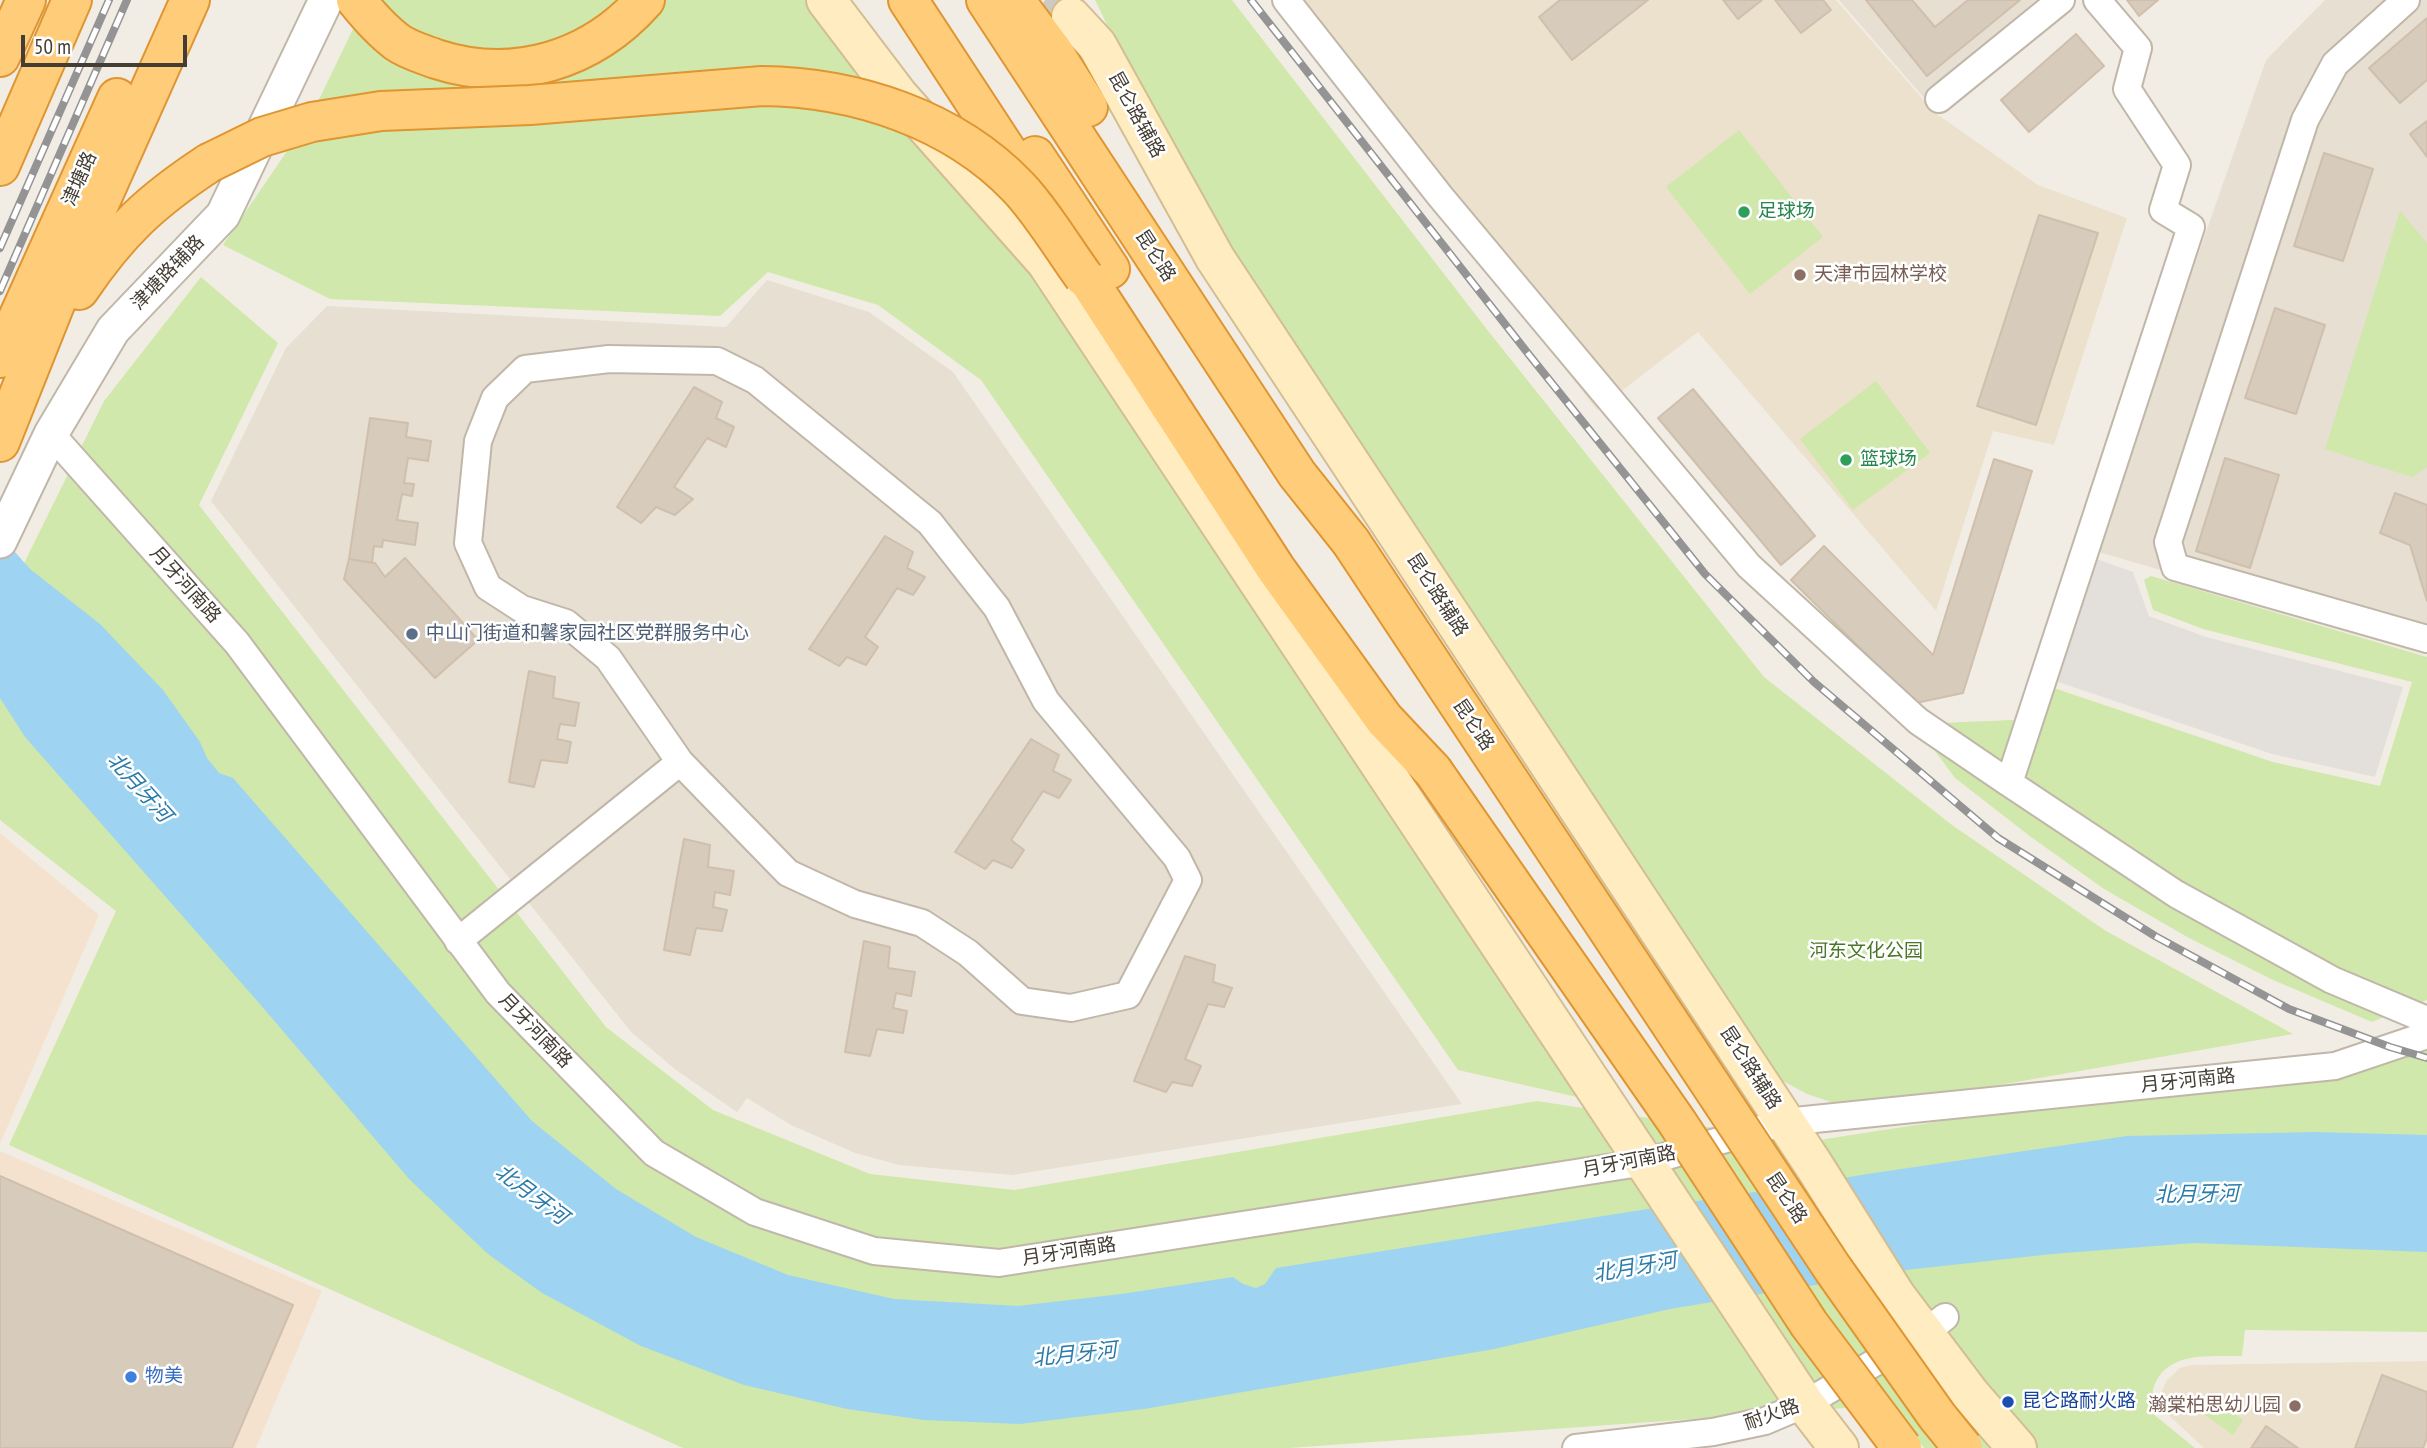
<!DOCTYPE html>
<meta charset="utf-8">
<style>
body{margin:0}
#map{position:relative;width:2427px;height:1448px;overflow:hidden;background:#f2ede4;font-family:"PT Sans Narrow",sans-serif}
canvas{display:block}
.scale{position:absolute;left:21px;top:35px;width:166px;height:32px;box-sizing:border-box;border:4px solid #443d34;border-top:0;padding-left:9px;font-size:21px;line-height:24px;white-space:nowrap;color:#443d34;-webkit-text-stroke:5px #fff;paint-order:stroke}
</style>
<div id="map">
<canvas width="2427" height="1448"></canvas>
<div class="scale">50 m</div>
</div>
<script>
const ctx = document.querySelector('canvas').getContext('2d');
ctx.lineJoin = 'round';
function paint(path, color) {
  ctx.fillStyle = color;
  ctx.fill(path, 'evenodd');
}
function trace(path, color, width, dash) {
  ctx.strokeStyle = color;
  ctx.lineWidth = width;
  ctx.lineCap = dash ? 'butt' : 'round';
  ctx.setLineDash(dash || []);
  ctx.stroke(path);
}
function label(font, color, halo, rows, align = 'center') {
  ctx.font = font + ' "PT Sans Narrow","Noto Sans SC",sans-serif';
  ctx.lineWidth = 5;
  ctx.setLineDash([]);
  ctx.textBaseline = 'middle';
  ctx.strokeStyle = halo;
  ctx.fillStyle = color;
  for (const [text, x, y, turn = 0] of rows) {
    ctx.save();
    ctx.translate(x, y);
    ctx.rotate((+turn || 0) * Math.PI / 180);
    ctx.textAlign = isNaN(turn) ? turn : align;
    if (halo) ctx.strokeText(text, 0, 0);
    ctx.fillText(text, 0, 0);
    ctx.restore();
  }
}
paint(new Path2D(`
 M1839,0H2051L1932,107Z
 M2325,0H2427V647L2095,551L2266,60Z
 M767,280L869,312L953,372L1462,1104L1012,1175L899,1165L855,1153L791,1125L747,1098L737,1112L676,1070L631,1032L211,501L286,348L327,306L726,327Z`), '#e6dfd2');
paint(new Path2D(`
 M0,833L99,915L0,1144Z
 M0,1151L322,1291L256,1448H0Z`), '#f5e2ce');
paint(new Path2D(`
 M1277,0H1836L1934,112L2038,185L2127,218L2054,445L1993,431L1936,611L1698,332L1597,410Z
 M2427,1361V1448H2204L2164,1411L2162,1391L2167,1380L2180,1368L2192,1365Z`), '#ece1cd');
paint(new Path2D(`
 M367,0H809L1014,244L1089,350L1577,1097L1458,1070L981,380L878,305L768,272L720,316L330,299L223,245L311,116Z
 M1095,0H1232L1489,332L1764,677L1952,825L2106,931L2293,1034L1855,1110L1807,1094L1757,1067L1184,182Z
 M1739,130L1823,237L1750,294L1666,187Z
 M2400,211L2427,243V467L2412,477L2325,449Z
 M201,277L278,343L199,505L606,1027L713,1110L870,1174L1014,1190L1537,1101L1806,1142L2427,1046V1332L2245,1330L2242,1356C2211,1357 2168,1350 2154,1386C2151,1394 2153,1405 2152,1413L2195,1448H1924L1887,1405L1289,1448H683L9,1145L116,911L0,820V612L104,401Z
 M1876,381L1930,453L1853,510L1800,439Z
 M2151,576L2427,657V1000L2372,1022L2273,980L2189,938L2104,889L2031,837L1955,778L1915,724L2037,719L2051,687L2273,762L2380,786L2412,682L2203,629L2153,610L2144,580Z
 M2216,1400L2243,1420L2233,1435L2205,1415Z`), '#d0e8ab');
paint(new Path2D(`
 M2094,558L2133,572L2149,616L2206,637L2403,687L2375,777L2272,754L2058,682Z`), '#e3e0dc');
paint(new Path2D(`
 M0,535L30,569L100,624L163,690L200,742L207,758L219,773L233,778L532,1121L616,1189L696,1237L788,1275L894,1299L1018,1306L1121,1294L1233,1277L1243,1284L1256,1288L1265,1284L1276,1268L1874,1173L2127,1136L2316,1132L2427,1135V1252L2194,1243L2052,1254L1906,1270L1670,1309L1494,1349L1144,1409L1020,1424L924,1420L847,1409L744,1385L641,1346L542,1293L488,1254L410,1180L259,1003L25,737L0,698Z`), '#9ed4f1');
const building = new Path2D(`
 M1560,0H1648L1572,60L1539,17Z
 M1723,0H1762L1738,19Z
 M1775,0H1823L1831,10L1801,33Z
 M1866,0H1912L1935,27L1968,0H2020L1927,76Z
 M2127,0H2158L2139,16Z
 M2427,18V80L2400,103L2369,68Z
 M2076,34L2104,66L2029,132L2001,100Z
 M2427,121V157L2410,134Z
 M2324,153L2373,169L2343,261L2294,246Z
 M2039,215L2098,233L2036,425L1977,406Z
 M2275,308L2325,325L2296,414L2245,398Z
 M694,387L722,402L716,418L734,427L726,447L707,438L674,487L693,499L675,515L656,507L641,523L617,507Z
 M1693,389L1815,536L1781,565L1658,418Z
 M370,418L408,423L406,437L431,441L428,461L408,458L404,483L414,484L412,496L402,494L397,520L418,523L415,545L383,540L382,547L374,546L372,563L349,559Z
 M2225,458L2279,475L2250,568L2196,551Z
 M1994,459L2032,471L1963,693L1916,703L1791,580L1824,546L1933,655Z
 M2395,493L2427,505V601L2410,545L2380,533Z
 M885,536L913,552L907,568L925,577L913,595L897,588L865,637L878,647L866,665L847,657L839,666L809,649Z
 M405,558L478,640L435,678L344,579L349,559L375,563L385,577Z
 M529,671L555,677L553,698L579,703L575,726L560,724L557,739L571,742L567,763L541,760L534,787L509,782Z
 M1031,739L1059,755L1053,771L1071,780L1059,798L1043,791L1011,840L1024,850L1012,868L993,860L985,869L955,852Z
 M684,839L710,845L708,867L734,871L730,895L715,892L713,907L727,910L722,931L696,928L690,955L664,950Z
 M864,941L890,947L888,968L915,972L911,996L896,993L893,1008L907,1011L903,1033L877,1029L870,1056L845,1052Z
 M1185,956L1215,965L1213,982L1232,988L1224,1007L1208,1004L1185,1059L1201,1066L1192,1086L1172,1082L1166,1092L1134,1081Z
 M0,1176L293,1305L232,1448H0Z
 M2382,1375L2427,1392V1438L2423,1448H2355Z
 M2266,1426L2298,1448H2251Z`);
paint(building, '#d7cbbc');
trace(building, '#cfbfac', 2);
trace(new Path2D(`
 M1045,0L1071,17`), '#cfcac1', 38, [38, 19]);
const minor = new Path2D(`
 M1286,0L1440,196L1749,566L1918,721L2009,783L2191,227L2163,210L2177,165L2127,89L2138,48L2097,0
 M2406,0L2335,64L2305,120L2168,542L2175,567L2427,639
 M1939,99L2061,0
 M51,434L237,643L498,993L654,1153L755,1212L874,1251L999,1263L1646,1162L1785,1122L2335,1066L2427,1035
 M2009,783L2176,894L2332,980L2427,1020
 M458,941L680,762L788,873L855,904L922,923L968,953L1022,1001L1071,1008L1128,995L1188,880L1177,858L1046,701L997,608L930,523L755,380L717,361L609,359L525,369L495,398L478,441L468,543L488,587L522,609L566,623L608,658L680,762
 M1576,1448L1713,1432L1765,1421L1805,1404L1926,1332L1945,1317`);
const tertiary = new Path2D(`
 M0,541L51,434L113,330L223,215L326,0`);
const secondary = new Path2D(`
 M826,0L898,95L1046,262L1805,1404L1839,1448
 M1071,17L1097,45L1215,258L1815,1167L1896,1296L1970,1394L2017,1448`);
const trunk = new Path2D(`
 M356,0C368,15 381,30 397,42C408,50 423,54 436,59C513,84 591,61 645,0
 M908,0L1037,197
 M986,0L1297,474L1351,542
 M1019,6L1052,50L1088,107
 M0,57L26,0
 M1035,156L1110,269
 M0,166L72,0
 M1068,249L1276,569L1384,719L1433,771
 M79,290C118,232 151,201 209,163
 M0,358L117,98
 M0,442L59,294L190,0`);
trace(minor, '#c1b7a9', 30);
trace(tertiary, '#c1b7a9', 37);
trace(secondary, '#d3be93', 42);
trace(trunk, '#df9531', 42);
trace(minor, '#fff', 26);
trace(tertiary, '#fff', 33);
trace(secondary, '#ffecc1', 38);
trace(trunk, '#ffcd79', 38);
const rail = new Path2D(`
 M1251,0L1530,356L1705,574L1814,682L1998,838L2155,936L2289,1009L2390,1047L2427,1058
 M0,248L109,0
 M0,291L127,0`);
trace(rail, '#949494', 8);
trace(rail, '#fff', 5, [16]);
const trunkBridge = new Path2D(`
 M209,163L262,137L312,122L381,111L530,105L762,86C855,87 953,119 1018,187C1041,211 1063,248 1084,277
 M1351,542L1833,1269L1937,1416L1963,1448
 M1433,771L1677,1122L1809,1324L1902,1448`);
trace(trunkBridge, '#df9531', 42, []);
trace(trunkBridge, '#ffcd79', 38);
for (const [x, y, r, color] of [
 [1744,212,7,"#2e9e5b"],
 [1800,275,7,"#8d6e63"],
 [1846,460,7,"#2e9e5b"],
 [412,634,7,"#5c6f8a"],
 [131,1377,7,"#3f7fe0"],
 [2008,1402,7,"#1a4fb4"],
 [2295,1406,7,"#8d6e63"]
]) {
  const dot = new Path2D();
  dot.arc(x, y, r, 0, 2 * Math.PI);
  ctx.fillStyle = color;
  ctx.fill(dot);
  trace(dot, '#fff', 2.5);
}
label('19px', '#443d34', '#fff', [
 ["昆仑路辅路",1136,115,61],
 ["津塘路",80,179,-66],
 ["昆仑路",1155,256,57],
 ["津塘路辅路",168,273,-46],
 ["月牙河南路",185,585,48],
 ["昆仑路辅路",1437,595,57],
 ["昆仑路",1473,725,56],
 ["月牙河南路",535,1031,46],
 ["昆仑路辅路",1750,1068,57],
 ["月牙河南路",2188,1081,-6],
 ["月牙河南路",1629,1162,-11],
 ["昆仑路",1786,1198,56],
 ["月牙河南路",1069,1252,-9],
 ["耐火路",1772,1415,-19]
]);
label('19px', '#27864d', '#fff', [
 ["足球场",1758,212],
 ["篮球场",1860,460]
], 'left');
label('19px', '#785e54', '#fff', [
 ["天津市园林学校",1814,275],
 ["瀚棠柏思幼儿园",2281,1406,"right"]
], 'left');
label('19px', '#4e5e75', '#fff', [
 ["中山门街道和馨家园社区党群服务中心",426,634]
], 'left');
label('19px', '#4a7627', '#fff', [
 ["河东文化公园",1866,952]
]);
label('19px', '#366cbe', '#fff', [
 ["物美",145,1377]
], 'left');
label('19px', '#164399', '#fff', [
 ["昆仑路耐火路",2022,1402]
], 'left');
label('italic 21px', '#2b7ba9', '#fff', [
 ["北月牙河",139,788,48],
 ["北月牙河",531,1195,37],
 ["北月牙河",2197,1195,-1],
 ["北月牙河",1635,1268,-10],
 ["北月牙河",1075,1355,-6]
]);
</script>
